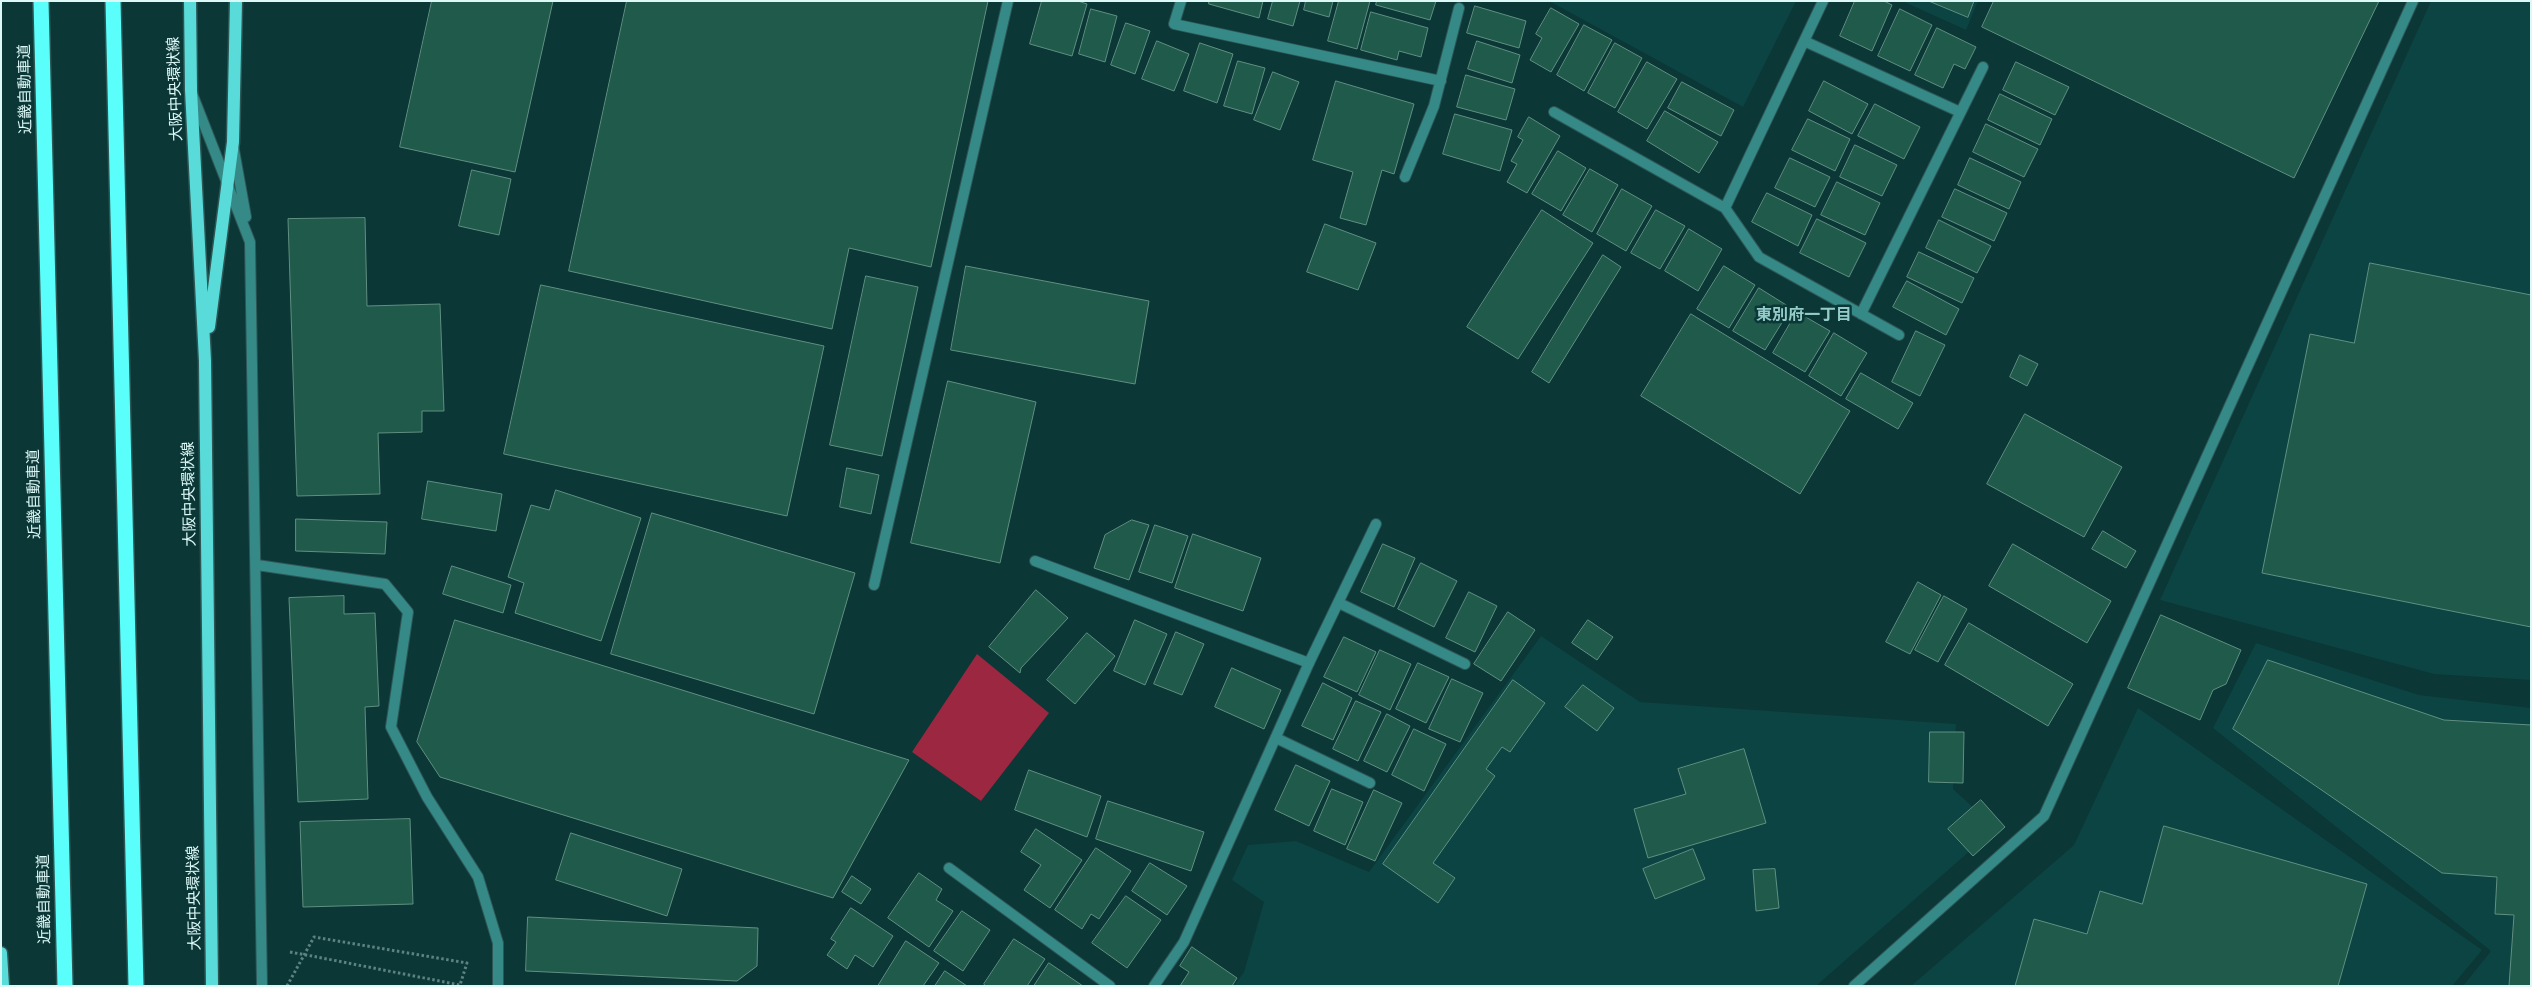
<!DOCTYPE html>
<meta charset="utf-8">
<style>
body{margin:0}
#map{position:relative;width:2532px;height:987px;overflow:hidden;background:#0b3736;font-family:"Roboto Condensed",sans-serif}
canvas{display:block}
.frame{position:absolute;inset:0;border:2px solid #ddf9f7;pointer-events:none}
</style>
<div id="map">
<canvas width="2532" height="987"></canvas>
<div class="frame"></div>
</div>
<script>
const ctx = document.querySelector('canvas').getContext('2d');
ctx.lineJoin = 'round';
function paint(path, color) {
  ctx.fillStyle = color;
  ctx.fill(path, 'evenodd');
}
function trace(path, color, width, dash) {
  ctx.strokeStyle = color;
  ctx.lineWidth = width;
  ctx.lineCap = dash ? 'butt' : 'round';
  ctx.setLineDash(dash || []);
  ctx.stroke(path);
}
function label(font, color, halo, rows, align = 'center') {
  ctx.font = font + ' "Roboto Condensed","Noto Sans JP",sans-serif';
  ctx.lineWidth = 5;
  ctx.setLineDash([]);
  ctx.textBaseline = 'middle';
  ctx.strokeStyle = halo;
  ctx.fillStyle = color;
  for (const [text, x, y, turn = 0] of rows) {
    ctx.save();
    ctx.translate(x, y);
    ctx.rotate((+turn || 0) * Math.PI / 180);
    ctx.textAlign = isNaN(turn) ? turn : align;
    if (halo) ctx.strokeText(text, 0, 0);
    ctx.fillText(text, 0, 0);
    ctx.restore();
  }
}
paint(new Path2D(`
 M1549,1H1796L1743,107Z
 M1902,1H1978L1966,30Z
 M2431,1H2531V680L2434,674L2160,600Z
 M1541,636L1640,702L1956,724L1953,789L1996,828L1816,986H1234L1244,972L1264,902L1232,880L1248,845L1296,841L1369,872Z
 M2256,643L2419,695L2531,708V986H2463L2491,951L2213,728Z
 M2138,708L2482,950L2452,986H1911L2074,845Z`), '#0b4443');
paint(new Path2D(`
 M977,654L1049,713L981,801L912,752Z`), '#9b2741');
const building = new Path2D(`
 M432,1H553L515,172L400,147Z
 M627,1H988L931,267L849,248L832,329L569,271Z
 M1042,1H1078L1087,4L1072,56L1030,44Z
 M1209,1H1263L1259,18L1209,4Z
 M1273,1H1300L1293,26L1268,19Z
 M1306,1H1333L1329,17L1304,10Z
 M1339,1H1370L1357,49L1328,41Z
 M1377,1H1436L1430,20L1376,5Z
 M1855,1H1884L1892,5L1872,51L1840,36Z
 M1929,1H1974L1968,17Z
 M1994,1H2379L2294,178L1982,27Z
 M1475,6L1526,21L1519,48L1467,33Z
 M1551,8L1579,24L1551,72L1530,60L1542,38L1536,34Z
 M1091,9L1117,16L1105,62L1079,54Z
 M1900,9L1932,25L1910,71L1878,56Z
 M1371,12L1428,28L1421,57L1399,51L1397,60L1361,50Z
 M1126,23L1150,31L1135,74L1111,65Z
 M1584,25L1612,40L1584,91L1557,75Z
 M1937,28L1976,47L1965,69L1954,64L1943,88L1915,75Z
 M1157,41L1189,54L1174,91L1142,79Z
 M1477,41L1520,55L1512,83L1468,69Z
 M1200,43L1233,54L1217,103L1184,91Z
 M1615,43L1642,58L1615,108L1588,93Z
 M1238,61L1265,68L1252,114L1224,106Z
 M1647,62L1677,79L1647,129L1618,112Z
 M2016,62L2069,87L2055,115L2003,90Z
 M1273,72L1299,82L1280,130L1254,120Z
 M1466,75L1515,89L1506,120L1457,107Z
 M1336,81L1414,104L1394,174L1382,170L1366,225L1340,218L1353,172L1313,160Z
 M1824,81L1868,104L1852,134L1809,111Z
 M1682,82L1734,110L1721,136L1668,108Z
 M2000,94L2052,119L2040,145L1988,120Z
 M1875,104L1920,127L1904,159L1858,136Z
 M1665,111L1718,142L1699,173L1647,141Z
 M1455,114L1512,130L1500,171L1443,154Z
 M1529,117L1560,136L1527,193L1507,182L1517,164L1511,161L1523,140L1518,137Z
 M1808,119L1850,139L1835,171L1792,150Z
 M1986,124L2038,149L2024,177L1973,152Z
 M1855,145L1897,165L1882,196L1840,177Z
 M1558,151L1586,168L1561,211L1532,194Z
 M1790,158L1830,177L1815,207L1775,188Z
 M1970,158L2021,182L2009,209L1958,185Z
 M1590,169L1618,185L1592,232L1563,215Z
 M472,170L511,179L499,235L459,226Z
 M1837,182L1880,203L1865,235L1821,215Z
 M1622,189L1652,206L1626,251L1597,234Z
 M1955,189L2007,213L1994,241L1942,217Z
 M1767,193L1812,215L1798,246L1752,222Z
 M1542,210L1593,243L1518,359L1467,327Z
 M1656,210L1685,226L1660,269L1631,253Z
 M365,218L367,306L440,304L444,411H422V432L378,433L380,494L297,496L288,219Z
 M1817,219L1866,243L1849,277L1800,253Z
 M1939,220L1991,246L1977,273L1926,248Z
 M1325,224L1376,243L1358,290L1307,272Z
 M1689,229L1722,249L1698,291L1665,271Z
 M1919,252L1974,278L1962,303L1907,277Z
 M1603,255L1621,267L1549,383L1532,372Z
 M2370,263L2531,295V627L2262,573L2310,334L2354,343Z
 M966,266L1149,301L1135,384L951,350Z
 M1724,266L1755,285L1729,328L1697,309Z
 M866,276L918,287L882,456L830,445Z
 M1907,281L1959,309L1946,335L1893,307Z
 M541,285L824,346L787,516L504,454Z
 M1759,288L1791,308L1765,350L1733,331Z
 M1797,312L1830,331L1805,372L1773,353Z
 M1691,314L1850,411L1800,494L1641,396Z
 M1916,331L1945,345L1920,396L1892,382Z
 M1834,333L1867,353L1841,396L1809,376Z
 M2020,355L2038,364L2027,386L2010,377Z
 M1861,373L1913,403L1898,429L1846,399Z
 M948,381L1036,402L1000,563L911,543Z
 M2025,414L2122,467L2084,537L1987,484Z
 M847,468L879,475L871,514L840,507Z
 M428,481L502,494L496,531L422,519Z
 M556,490L641,518L601,641L515,613L524,583L508,577L531,505L549,510Z
 M652,513L855,573L814,714L611,654Z
 M296,519L387,522L385,554L296,551Z
 M1132,520L1149,525L1129,580L1094,568L1105,535Z
 M1155,525L1188,536L1172,583L1139,572Z
 M2103,531L2136,551L2126,568L2092,549Z
 M1193,534L1261,558L1243,611L1175,588Z
 M1383,544L1415,558L1394,607L1361,592Z
 M2013,544L2111,601L2087,643L1989,586Z
 M1421,563L1457,581L1434,627L1398,609Z
 M452,566L511,585L503,613L443,594Z
 M1918,582L1941,595L1910,654L1886,642Z
 M1036,590L1068,618L1021,668L1020,673L989,647Z
 M1469,592L1497,606L1475,652L1446,638Z
 M344,596V614L375,613L379,706L365,707L368,799L298,802L289,598Z
 M1944,596L1967,609L1938,662L1915,650Z
 M1508,612L1535,630L1501,681L1474,664Z
 M2161,615L2241,650L2226,684L2213,690L2200,720L2128,688Z
 M455,620L909,760L833,898L440,777L417,742Z
 M1135,620L1167,634L1145,685L1114,671Z
 M1588,620L1613,637L1597,660L1572,643Z
 M1969,623L2073,684L2048,726L1945,665Z
 M1176,632L1204,644L1182,695L1154,684Z
 M1087,633L1115,656L1075,704L1047,680Z
 M1344,637L1376,652L1357,692L1324,677Z
 M1380,650L1411,664L1390,710L1359,695Z
 M2268,660L2444,720L2531,725V986H2509L2514,915L2495,914L2497,877L2442,873L2233,729Z
 M1418,663L1449,677L1426,723L1396,709Z
 M1232,668L1281,690L1264,729L1215,707Z
 M1452,679L1483,693L1460,742L1429,729Z
 M1513,680L1545,703L1510,752L1502,747L1486,769L1495,776L1433,863L1455,878L1438,903L1383,864Z
 M1323,683L1352,698L1333,740L1302,726Z
 M1583,685L1614,708L1597,731L1565,707Z
 M1356,701L1381,712L1358,761L1333,749Z
 M1387,714L1410,726L1387,772L1364,761Z
 M1414,729L1446,744L1424,791L1392,775Z
 M1930,732H1964L1963,783L1929,782Z
 M1744,749L1766,823L1648,858L1634,809L1686,794L1678,769Z
 M1296,765L1330,781L1309,826L1275,810Z
 M1029,770L1101,796L1087,837L1015,810Z
 M1332,789L1363,802L1345,845L1314,831Z
 M1374,790L1402,803L1375,861L1347,849Z
 M1981,800L2005,827L1973,856L1948,829Z
 M1108,801L1204,832L1191,871L1096,839Z
 M410,819L413,904L303,907L300,822Z
 M2164,826L2367,884L2338,986H2015L2034,919L2087,934L2100,891L2142,904Z
 M1036,829L1082,860L1050,908L1024,890L1041,865L1021,852Z
 M571,833L682,869L667,916L556,880Z
 M1096,848L1131,871L1099,919L1091,914L1082,929L1055,910Z
 M1693,849L1705,879L1655,899L1643,869Z
 M1150,863L1187,886L1167,915L1132,891Z
 M1775,869L1779,908L1756,911L1753,870Z
 M919,873L942,889L936,900L953,911L929,947L888,918Z
 M852,876L871,889L861,904L842,892Z
 M1126,896L1161,920L1127,968L1092,943Z
 M851,908L893,936L873,967L855,955L847,969L827,955L836,942L831,939Z
 M962,911L990,930L963,971L934,951Z
 M528,917L758,928L757,966L737,981L526,971Z
 M1014,939L1045,959L1027,986H985L984,984Z
 M906,941L939,963L923,986H878Z
 M1192,947L1237,978L1232,986H1180L1189,972L1180,966Z
 M1049,963L1083,986H1034Z
 M945,971L967,986H935Z`);
paint(building, '#205a4b');
trace(building, '#5f9081', 1);
const service = new Path2D(`
 M1035,561L1309,663
 M1339,603L1465,664
 M1276,738L1370,783`);
const minor = new Path2D(`
 M1181,1L1174,24L1441,81
 M1804,41L1960,112
 M193,96L250,242L262,986
 M1554,112L1725,208L1759,257L1899,335
 M234,150L246,217
 M1405,177L1434,106L1459,8
 M1725,208L1823,1
 M1861,314L1983,67
 M257,565L385,584L408,612L391,727L427,797L478,877L498,943V986
 M874,585L1008,1
 M949,868L1110,986
 M1154,986L1184,942L1309,663L1376,524
 M1854,986L2044,816L2413,1`);
const primary = new Path2D(`
 M190,1L191,90L205,361L212,986
 M209,327L233,142L236,1
 M1,953L3,986`);
const motorway = new Path2D(`
 M41,1L65,986
 M113,1L136,986`);
trace(service, '#2d5655', 12);
trace(minor, '#2d5655', 12);
trace(primary, '#2d5655', 15);
trace(motorway, '#2d5655', 18);
trace(new Path2D(`
 M290,952L317,957`), '#5c8281', 3, [2.5, 2.5]);
trace(service, '#358987', 10);
trace(minor, '#358987', 10);
trace(primary, '#59dcd9', 12);
trace(motorway, '#5afefa', 15);
trace(new Path2D(`
 M287,986L314,937L467,963L460,985L317,957`), '#5c8281', 3, [2.5, 2.5]);
label('15px', '#ddf9f7', '#0b3736', [
 ["近畿自動車道",26,89,-91],
 ["大阪中央環状線",176,89,-92],
 ["近畿自動車道",35,494,-91],
 ["大阪中央環状線",190,494,-91],
 ["大阪中央環状線",195,898,-91],
 ["近畿自動車道",45,899,-91]
]);
label('bold 16px', '#94ccca', '#0b3736', [
 ["東別府一丁目",1804,316]
]);
</script>
